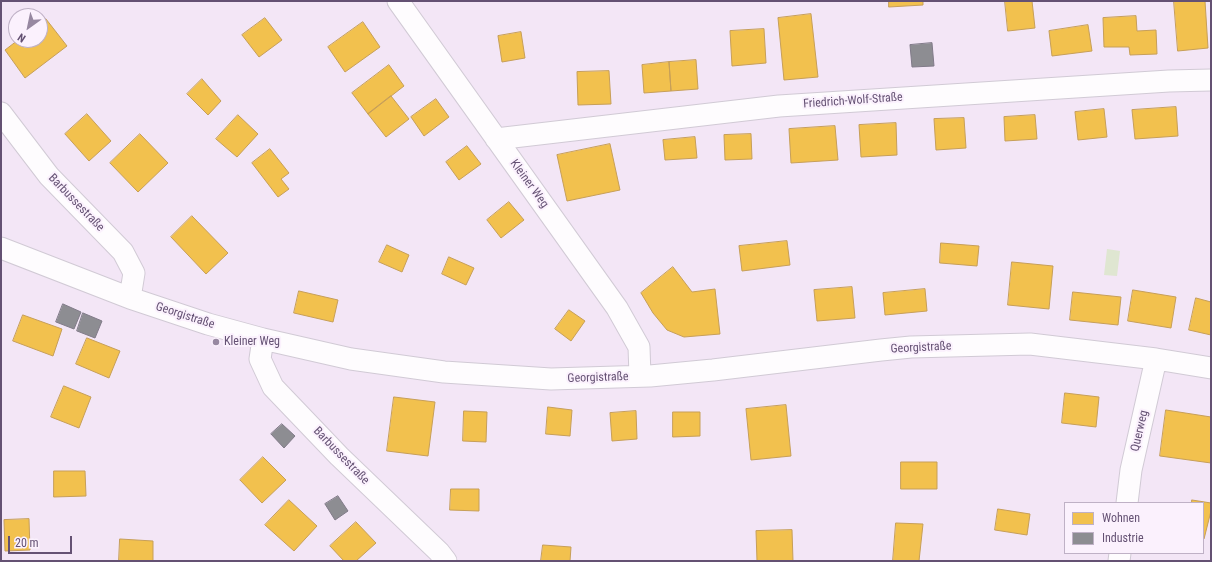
<!DOCTYPE html>
<meta charset="utf-8">
<style>
body{margin:0}
#map{position:relative;width:1212px;height:562px;overflow:hidden;background:#f5eef6;font-family:"Roboto Condensed",sans-serif}
canvas{display:block}
.frame{position:absolute;inset:0;border:2px solid #645173;pointer-events:none}
.legend{position:absolute;left:1064px;top:502px;width:140px;height:52px;box-sizing:border-box;background:#fbf1fd;border:1px solid #bfb1c6;margin:0;padding:5px 7px;list-style:none;font-size:12px;color:#645173}
.legend li{display:flex;align-items:center;gap:8px;height:20px}
.legend b{width:20px;border:1px solid #bfb1c6}
.north{position:absolute;left:8px;top:8px;width:40px;height:40px;box-sizing:border-box;background:#fbf1fd;border:1px solid #bfb1c6;border-radius:50%;rotate:213deg;font-size:11px;font-weight:700;line-height:16px;text-align:center;color:#645173}
.north::after{content:'';display:block;margin:auto;width:14px;height:18px;background:#9788a1;clip-path:polygon(50% 0,100% 100%,50% 72%,0 100%)}
.scale{position:absolute;left:8px;top:536px;width:64px;height:18px;box-sizing:border-box;border:2px solid #645173;border-top:0;padding-left:5px;font-size:12px;line-height:14px;white-space:nowrap;color:#645173;-webkit-text-stroke:3px #fbf1fd;paint-order:stroke}
</style>
<div id="map">
<canvas width="1212" height="562"></canvas>
<div class="frame"></div>
<ul class="legend">
<li><b style="height:11px;background:#f2c14e"></b>Wohnen</li>
<li><b style="height:11px;background:#8d8d92"></b>Industrie</li>
</ul>
<div class="north">N</div>
<div class="scale">20 m</div>
</div>
<script>
const ctx = document.querySelector('canvas').getContext('2d');
ctx.lineJoin = 'round';
function paint(path, color) {
  ctx.fillStyle = color;
  ctx.fill(path, 'evenodd');
}
function trace(path, color, width, dash) {
  ctx.strokeStyle = color;
  ctx.lineWidth = width;
  ctx.lineCap = dash ? 'butt' : 'round';
  ctx.setLineDash(dash || []);
  ctx.stroke(path);
}
function label(font, color, halo, rows, align = 'center') {
  ctx.font = font + ' "Roboto Condensed",sans-serif';
  ctx.lineWidth = 4;
  ctx.setLineDash([]);
  ctx.textBaseline = 'middle';
  ctx.strokeStyle = halo;
  ctx.fillStyle = color;
  for (const [text, x, y, turn = 0] of rows) {
    ctx.save();
    ctx.translate(x, y);
    ctx.rotate((+turn || 0) * Math.PI / 180);
    ctx.textAlign = isNaN(turn) ? turn : align;
    if (halo) ctx.strokeText(text, 0, 0);
    ctx.fillText(text, 0, 0);
    ctx.restore();
  }
}
paint(new Path2D(`
 M1,1H1211V561H1ZM16,16H40V40H16ZM1065,503H1203V553H1065Z`), '#f3e6f6');
paint(new Path2D(`
 M1107,249L1120,251L1117,276L1104,275Z`), '#dfe6d1');
const homes = new Path2D(`
 M889,1H923V5L889,7Z
 M1005,1H1032L1035,28L1008,31Z
 M1174,1H1205L1208,48L1178,51Z
 M811,14L818,77L784,80L778,18Z
 M1136,16L1137,31L1156,30L1157,54L1130,55L1129,47H1104L1103,18Z
 M265,18L282,40L259,57L242,35Z
 M46,19L67,46L25,78L5,50L18,40H40V23Z
 M363,22L380,47L345,72L328,47Z
 M1088,25L1092,51L1052,56L1049,31Z
 M764,29L766,63L732,66L730,31Z
 M521,32L525,58L502,62L498,36Z
 M696,60L698,89L671,91L669,62Z
 M669,62L671,91L644,93L642,65Z
 M389,65L404,86L368,114L352,93Z
 M609,71L611,104L578,105L577,72Z
 M202,79L221,101L208,115L187,94Z
 M391,96L409,119L386,137L368,114Z
 M436,99L449,117L424,136L411,117Z
 M1176,107L1178,136L1135,139L1132,110Z
 M1104,109L1107,137L1078,140L1075,112Z
 M87,114L111,141L89,161L65,134Z
 M238,115L258,134L237,157L216,139Z
 M1035,115L1037,139L1005,141L1004,117Z
 M964,118L966,148L936,150L934,119Z
 M896,123L897,155L861,157L859,125Z
 M835,126L838,160L791,163L789,129Z
 M140,134L168,163L138,192L110,163Z
 M751,134L752,159L725,160L724,135Z
 M695,137L697,158L665,160L663,140Z
 M610,144L620,190L567,201L557,155Z
 M467,146L481,164L459,180L446,162Z
 M270,149L289,173L281,179L289,189L278,197L252,163Z
 M509,202L524,220L501,238L487,220Z
 M192,216L228,253L206,274L171,237Z
 M787,241L790,265L742,271L739,246Z
 M941,243L979,246L977,266L940,263Z
 M387,245L409,255L402,272L379,262Z
 M449,257L474,268L466,285L442,274Z
 M1012,262L1053,266L1049,309L1008,305Z
 M673,267L692,292L715,289L720,334L684,337L667,330L653,313L641,293Z
 M852,287L855,318L817,321L814,290Z
 M925,289L927,311L885,315L883,293Z
 M1133,290L1176,297L1171,328L1128,321Z
 M299,291L338,300L333,322L294,313Z
 M1073,292L1121,297L1118,325L1070,320Z
 M1196,298L1211,302V335L1189,330Z
 M569,310L585,321L571,341L555,329Z
 M23,315L62,329L53,356L13,341Z
 M87,338L120,351L109,378L76,364Z
 M64,386L91,397L79,428L51,417Z
 M1065,393L1099,397L1096,427L1062,423Z
 M394,397L435,402L428,456L387,451Z
 M786,405L791,456L751,460L746,409Z
 M548,407L572,410L570,436L546,434Z
 M1166,410L1211,417V463L1160,456Z
 M464,411L487,412L486,442L463,441Z
 M636,411L637,439L612,441L610,413Z
 M673,412H700V436L673,437Z
 M263,457L286,480L262,503L240,480Z
 M901,462H937V489H901Z
 M54,471H85L86,496L54,497Z
 M451,489H479V511L450,510Z
 M289,500L317,526L294,551L265,525Z
 M1192,500L1211,503V511L1204,539H1203V503H1192Z
 M998,509L1030,514L1027,535L995,530Z
 M29,519L30,550L5,551L4,520Z
 M356,522L376,543L356,561H344L330,546Z
 M896,523L923,524L919,561H893Z
 M792,530L793,561H757L756,531Z
 M120,539L153,541V561H119Z
 M543,545L571,547L570,561H541Z`);
paint(homes, '#f2c14e');
trace(homes, '#c79f59', 1);
const industry = new Path2D(`
 M932,43L934,66L912,67L910,45Z
 M63,304L81,312L74,329L56,322Z
 M83,313L102,321L95,338L77,331Z
 M282,424L295,436L284,448L271,434Z
 M338,496L348,511L335,520L325,504Z`);
paint(industry, '#8d8d92');
trace(industry, '#817b89', 1);
const minor = new Path2D(`
 M398,1L617,308L639,347L640,376
 M1,113L49,176L123,252L134,273L130,298
 M496,139L779,106L1169,81L1211,80
 M1,248L130,298L208,324L263,339L351,359L444,372L551,379L650,376L713,370L881,350L911,347L1030,344L1156,359L1211,368
 M263,339L260,359L273,387L339,456L439,552L446,561
 M1127,503L1131,470L1156,359
 M1119,561L1120,553`);
trace(minor, '#d1cad5', 23);
trace(minor, '#fefcfe', 21);
for (const [x, y, r, color] of [
 [216,342,4,"#9788a1"]
]) {
  const dot = new Path2D();
  dot.arc(x, y, r, 0, 2 * Math.PI);
  ctx.fillStyle = color;
  ctx.fill(dot);
  trace(dot, '#fbf1fd', 1.5);
}
label('12px', '#645173', '#fbf1fd', [
 ["Friedrich-Wolf-Straße",853,101,-4],
 ["Kleiner Weg",529,184,54],
 ["Barbussestraße",76,203,46],
 ["Georgistraße",185,316,18],
 ["Georgistraße",921,348,-3],
 ["Georgistraße",598,378,-2],
 ["Querweg",1140,431,-77],
 ["Barbussestraße",341,456,46]
]);
label('12px', '#645173', '#fbf1fd', [
 ["Kleiner Weg",224,342]
], 'left');
</script>
